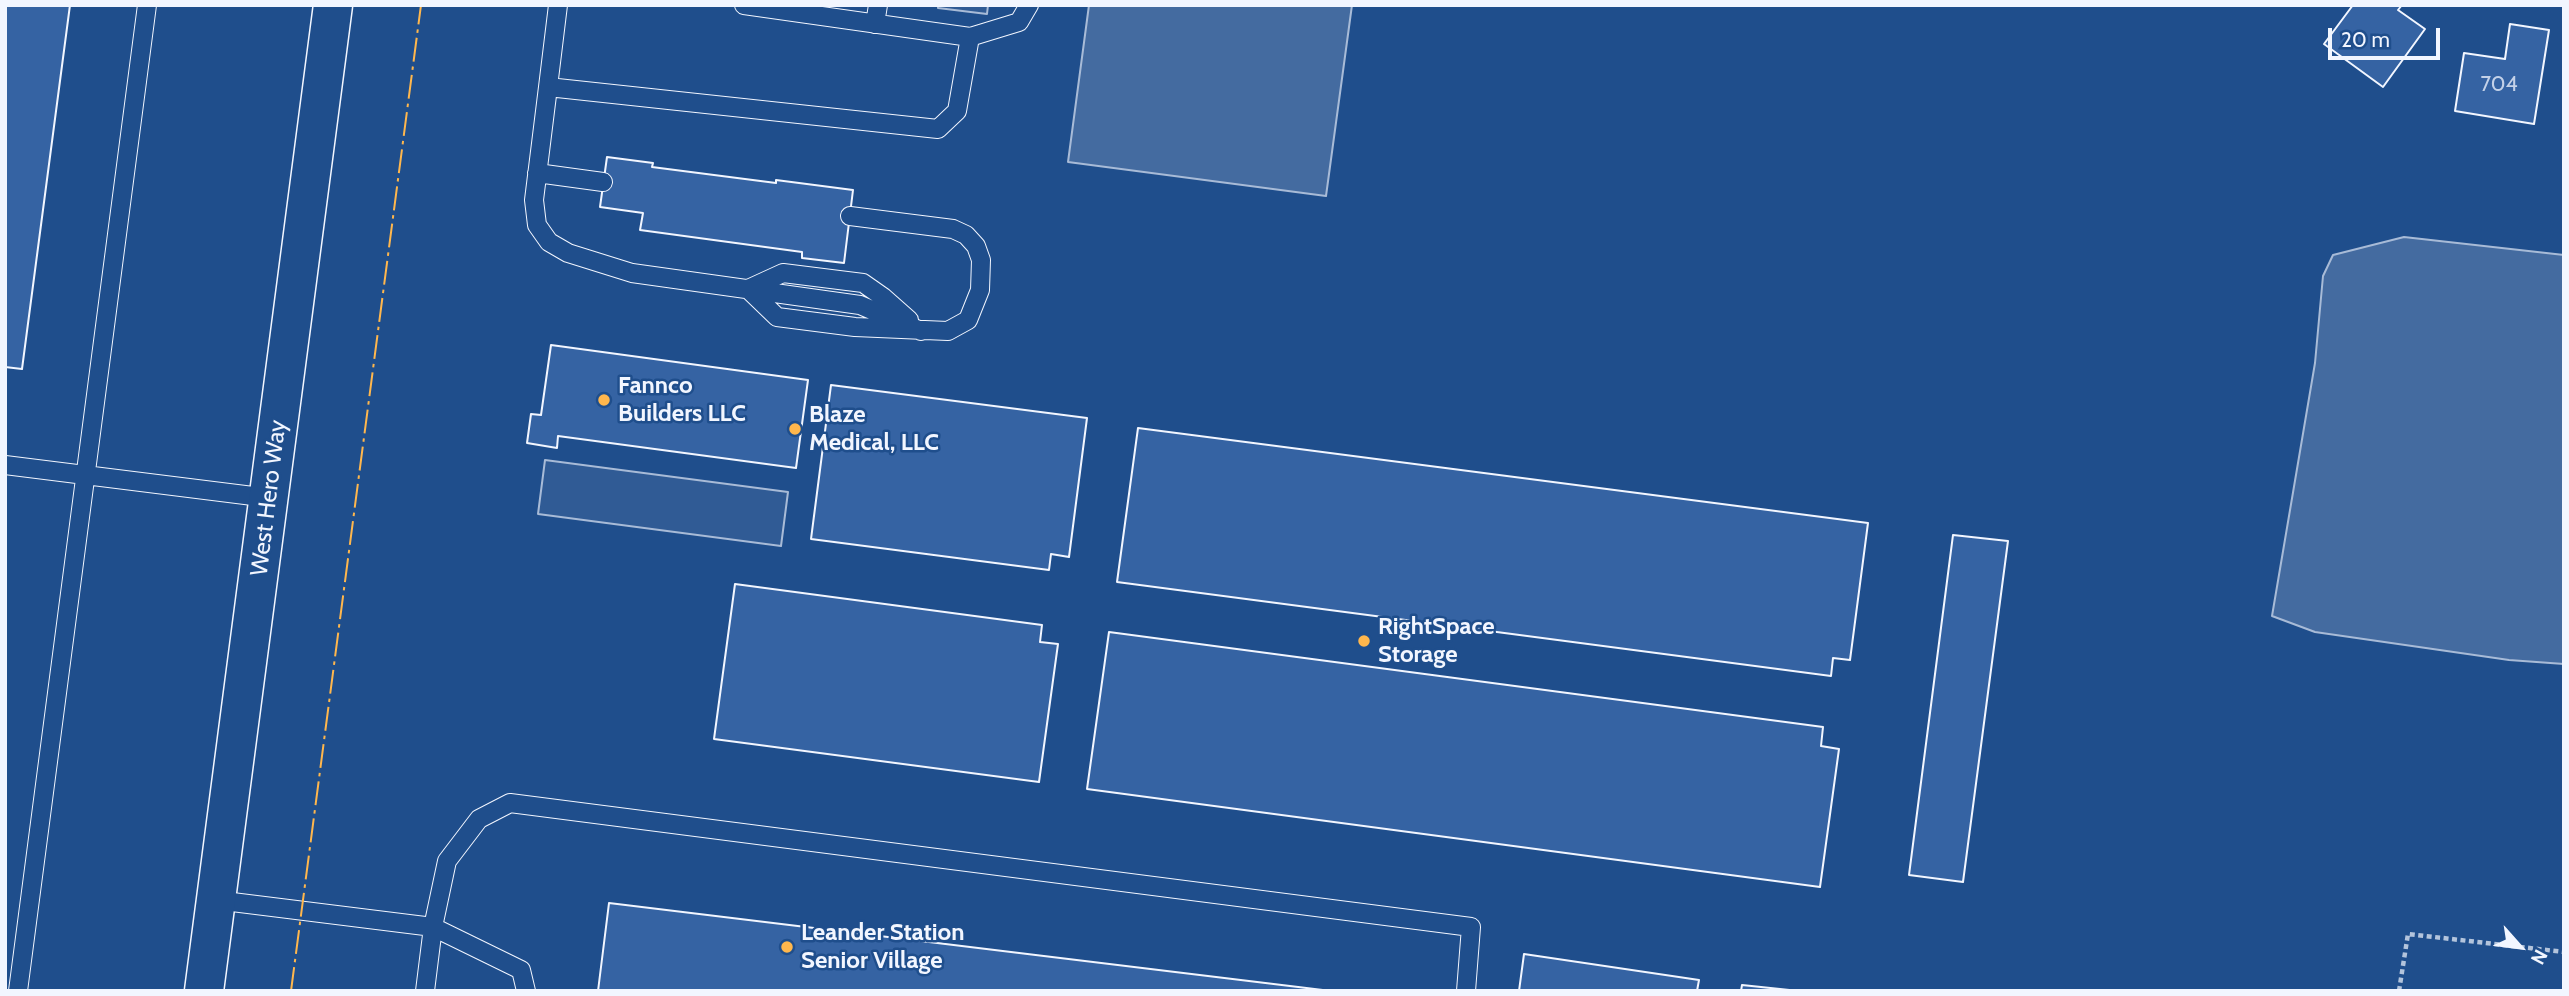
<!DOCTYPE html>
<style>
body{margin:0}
#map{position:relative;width:2569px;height:996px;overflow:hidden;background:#1f4e8c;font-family:Cabin,sans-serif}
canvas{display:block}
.frame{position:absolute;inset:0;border:7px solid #f2f6ff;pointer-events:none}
.north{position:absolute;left:2485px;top:912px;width:70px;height:70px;-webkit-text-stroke:5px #1f4e8c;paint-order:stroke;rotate:118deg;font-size:19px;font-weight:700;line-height:28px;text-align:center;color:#f2f6ff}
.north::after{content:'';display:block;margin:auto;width:24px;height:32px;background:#f2f6ff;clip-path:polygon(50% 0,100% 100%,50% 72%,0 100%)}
.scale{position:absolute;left:2328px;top:28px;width:112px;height:32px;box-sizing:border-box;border:4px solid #f2f6ff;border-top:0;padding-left:9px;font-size:21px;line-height:24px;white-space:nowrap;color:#f2f6ff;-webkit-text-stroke:5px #1f4e8c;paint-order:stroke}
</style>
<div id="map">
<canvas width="2569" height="996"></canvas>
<div class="frame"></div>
<div class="north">N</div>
<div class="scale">20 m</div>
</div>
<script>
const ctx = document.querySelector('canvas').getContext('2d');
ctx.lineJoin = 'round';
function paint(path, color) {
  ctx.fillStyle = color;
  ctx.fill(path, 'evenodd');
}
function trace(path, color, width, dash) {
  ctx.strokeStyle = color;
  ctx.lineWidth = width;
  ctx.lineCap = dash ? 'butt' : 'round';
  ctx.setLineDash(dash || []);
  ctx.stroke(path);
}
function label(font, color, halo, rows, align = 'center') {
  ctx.font = font + ' Cabin,sans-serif';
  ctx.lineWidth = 5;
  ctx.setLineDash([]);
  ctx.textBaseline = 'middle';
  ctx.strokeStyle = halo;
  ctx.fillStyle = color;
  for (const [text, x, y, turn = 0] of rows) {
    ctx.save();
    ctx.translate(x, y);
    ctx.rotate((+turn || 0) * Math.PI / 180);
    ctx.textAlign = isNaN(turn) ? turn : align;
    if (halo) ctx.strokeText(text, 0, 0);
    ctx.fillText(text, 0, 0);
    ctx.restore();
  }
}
const built = new Path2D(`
 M938,5H988L987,14L938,8Z
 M545,460L788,492L781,546L538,514Z`);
paint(built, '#305b95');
trace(built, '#a8bbd7', 2);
const water = new Path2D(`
 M1089,5H1352L1326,196L1068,162Z
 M2404,237L2564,255V664L2509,660L2315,632L2272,616L2315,363L2323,276L2333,255Z`);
paint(water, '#446ba0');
trace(water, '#a8bbd7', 2);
const building = new Path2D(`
 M5,5H70L22,369L5,367Z
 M2353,5H2402L2398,10L2425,29L2383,87L2324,44Z
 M2510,24L2549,30L2534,124L2455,111L2464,53L2505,59Z
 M607,157L653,163L652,167L776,183V180L853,190L844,263L802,258V252L640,230L643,213L600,207Z
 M551,345L808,380L796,468L558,436L557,448L527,443L531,414L541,415Z
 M831,385L1087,418L1069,557L1051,554L1049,570L811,539Z
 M1138,428L1868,523L1850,660L1833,658L1831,676L1117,582Z
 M1953,535L2008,541L1963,882L1909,875Z
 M735,584L1042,625L1040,642L1058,644L1039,782L714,739Z
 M1109,632L1823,727L1821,746L1839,749L1820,887L1087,789Z
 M609,903L1331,991H598Z
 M1524,954L1699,980L1697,991H1519Z
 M1742,985L1799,991H1741Z`);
paint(building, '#3563a3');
trace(building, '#f2f6ff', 2);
const service = new Path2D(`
 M558,5L548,87L938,129L957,111L970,37
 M744,5L970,37L1019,22L1029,5
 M875,24L878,5
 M548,87L534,200L537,225L549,242L568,253L632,273L860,305L921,331
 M537,173L603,182
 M748,289L777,317L855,327L948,331L968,320L980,290L981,260L976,246L966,235L953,229L850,216
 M748,289L783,273L863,283L883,297L909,320
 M5,465L269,498
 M216,900L433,927L521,970L526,991
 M18,991L147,5
 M425,991L433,927L447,861L479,819L510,803L1471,927L1466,991`);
const secondary = new Path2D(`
 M204,991L333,5`);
trace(service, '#f2f6ff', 20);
trace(secondary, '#f2f6ff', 41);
trace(new Path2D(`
 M2399,991L2408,934L2564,952`), '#b3c4dc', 4.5, [5, 3.5]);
trace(service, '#1f4e8c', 18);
trace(secondary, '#1f4e8c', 38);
trace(new Path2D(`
 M291,991L421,5`), '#ffb74d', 2, [24, 5, 3.5, 5]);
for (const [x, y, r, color] of [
 [604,400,7,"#ffb74d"],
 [795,429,7,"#ffb74d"],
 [1364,641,7,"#ffb74d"],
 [787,947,7,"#ffb74d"]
]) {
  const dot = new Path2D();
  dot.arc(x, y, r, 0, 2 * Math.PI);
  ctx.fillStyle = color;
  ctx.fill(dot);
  trace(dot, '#1f4e8c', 2.5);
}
label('21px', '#c3d1e8', null, [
 ["704",2499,85]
]);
label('bold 24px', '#f2f6ff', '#1f4e8c', [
 ["Fannco",618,386],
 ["Builders LLC",618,414],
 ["Blaze",809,415],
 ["Medical, LLC",809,443],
 ["RightSpace",1378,627],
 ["Storage",1378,655],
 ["Leander Station",801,933],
 ["Senior Village",801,961]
], 'left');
label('24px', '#f2f6ff', '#1f4e8c', [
 ["West Hero Way",269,498,-83]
]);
</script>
